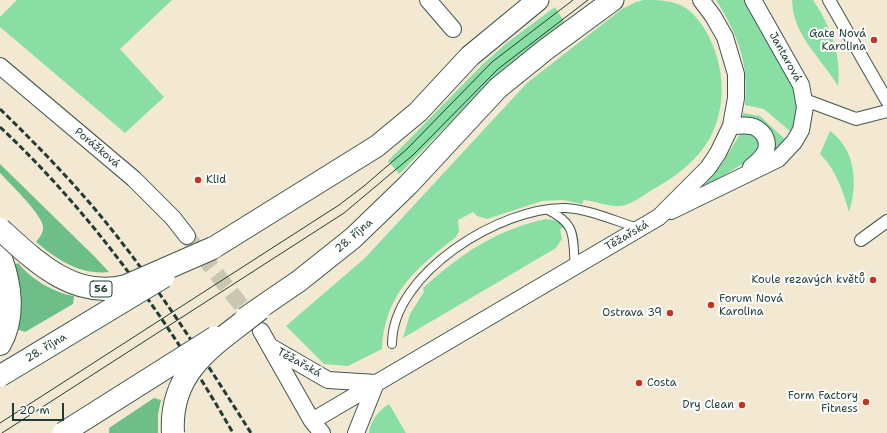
<!DOCTYPE html>
<meta charset="utf-8">
<style>
body{margin:0}
#map{position:relative;width:887px;height:433px;overflow:hidden;background:#f3e8d2;font-family:"Shantell Sans",sans-serif}
canvas{display:block}
.scale{position:absolute;left:12px;top:403px;width:52px;height:18px;box-sizing:border-box;border:2px solid #1f3d34;border-top:0;padding-left:5px;font-size:12px;line-height:14px;white-space:nowrap;color:#1f3d34;-webkit-text-stroke:3px #fff;paint-order:stroke}
</style>
<div id="map">
<canvas width="887" height="433"></canvas>
<div class="scale">20 m</div>
</div>
<script>
const ctx = document.querySelector('canvas').getContext('2d');
ctx.lineJoin = 'round';
function paint(path, color) {
  ctx.fillStyle = color;
  ctx.fill(path, 'evenodd');
}
function trace(path, color, width, dash) {
  ctx.strokeStyle = color;
  ctx.lineWidth = width;
  ctx.lineCap = dash ? 'butt' : 'round';
  ctx.setLineDash(dash || []);
  ctx.stroke(path);
}
function label(font, color, halo, rows, align = 'center') {
  ctx.font = font + ' "Shantell Sans",sans-serif';
  ctx.lineWidth = 4;
  ctx.setLineDash([]);
  ctx.textBaseline = 'middle';
  ctx.strokeStyle = halo;
  ctx.fillStyle = color;
  for (const [text, x, y, turn = 0] of rows) {
    ctx.save();
    ctx.translate(x, y);
    ctx.rotate((+turn || 0) * Math.PI / 180);
    ctx.textAlign = isNaN(turn) ? turn : align;
    if (halo) ctx.strokeText(text, 0, 0);
    ctx.fillText(text, 0, 0);
    ctx.restore();
  }
}
paint(new Path2D(`
 M17,0H172L120,49L164,97L125,133L0,27V17Z
 M644,0C657,0 668,0 680,5C690,9 696,17 702,25C724,58 729,102 710,138C697,161 675,177 652,190C642,196 631,205 620,206C611,207 593,201 584,200L582,204L563,200L542,201L487,219L477,216L473,212L458,220L459,231L456,237C416,268 384,295 382,349L348,366L324,364L286,326L365,258L527,83L622,9L636,2Z
 M716,0H747C759,22 796,76 798,99C799,110 796,123 791,132L764,109L745,105C749,63 738,35 716,0Z
 M792,0H813C830,25 842,55 838,86C820,56 793,36 792,0Z
 M555,7L565,23L529,49L490,82L399,174L388,161L483,64L508,42Z
 M743,113L760,116L787,141L775,155L742,119Z
 M830,131C856,150 858,184 849,212C843,191 836,170 820,154Z
 M749,132L760,141L757,155L703,188L702,187L723,162L740,134Z
 M546,219L558,221L565,227L560,229L562,239L556,248L403,338L410,314L424,292L423,288C461,254 495,230 546,219Z
 M389,404L406,433H369C370,421 379,410 389,404Z`), '#89dfa3');
paint(new Path2D(`
 M0,164L94,256L109,272C79,275 58,260 36,242C40,237 44,232 43,226C41,213 9,183 0,173Z
 M18,263C31,279 54,293 74,296L73,304L25,332L17,329C22,309 23,284 14,265Z
 M154,398L161,400L158,414V433H109V428Z`), '#6ebe89');
trace(new Path2D(`
 M187,236L255,323`), '#c9c6b2', 16, [16, 8]);
const service = new Path2D(`
 M548,210C578,225 572,237 575,266
 M392,344C392,273 501,207 565,208C589,209 615,221 638,228`);
const pedestrian = new Path2D(`
 M829,0L887,101
 M805,100L856,119L887,111
 M861,240L887,221`);
const minor = new Path2D(`
 M428,0L453,29
 M0,66L134,179L173,218L187,236
 M731,126C738,126 745,125 751,126C756,127 761,131 764,135C772,149 762,158 751,167
 M671,211L778,159L794,142L801,130L805,107L801,85L753,0
 M261,331L312,421L322,433
 M271,347L328,380L376,383
 M312,421L659,217L708,168L718,153L731,126L736,98V74L725,37L713,16L701,0
 M356,433L376,383`);
const tertiary = new Path2D(`
 M213,248L377,146L418,112L470,56L538,0
 M299,281L353,238L408,185L498,88L545,50L613,0`);
const trunk = new Path2D(`
 M0,256C11,284 15,318 0,344`);
trace(service, '#3f574c', 10);
trace(pedestrian, '#3f574c', 14);
trace(minor, '#3f574c', 18);
trace(tertiary, '#3f574c', 23);
trace(trunk, '#3f574c', 24);
trace(service, '#fff', 8);
trace(pedestrian, '#fff', 12);
trace(minor, '#fff', 16);
trace(tertiary, '#fff', 21);
trace(trunk, '#fff', 22);
trace(new Path2D(`
 M0,423L339,205L364,186L407,149L492,62L573,0
 M2,433L344,213L413,155L498,69L588,0`), '#1f3d34', 1);
trace(new Path2D(`
 M0,109C39,147 78,187 112,230C163,294 207,364 251,433
 M0,127C94,215 169,322 233,433`), '#1f3d34', 3, [6, 3]);
const tertiaryBridge = new Path2D(`
 M245,318L299,281
 M0,376L164,277
 M63,433L215,337`);
const trunkBridge = new Path2D(`
 M0,229C35,261 74,300 126,286L213,248
 M173,433C169,369 216,344 260,309`);
trace(tertiaryBridge, '#3f574c', 23, []);
trace(trunkBridge, '#3f574c', 24, []);
trace(tertiaryBridge, '#fff', 21);
trace(trunkBridge, '#fff', 22);
for (const [x, y, r, color] of [
 [874,40,4,"#c8321e"],
 [198,180,4,"#c8321e"],
 [873,280,4,"#c8321e"],
 [711,305,4,"#c8321e"],
 [670,313,4,"#c8321e"],
 [639,383,4,"#c8321e"],
 [866,402,4,"#c8321e"],
 [742,405,4,"#c8321e"]
]) {
  const dot = new Path2D();
  dot.arc(x, y, r, 0, 2 * Math.PI);
  ctx.fillStyle = color;
  ctx.fill(dot);
  trace(dot, '#fff', 1.5);
}
for (const [x, y, w] of [
 [101,289,22]
]) {
  const box = new Path2D();
  box.roundRect(x - w / 2, y - 8, w, 16, 3);
  ctx.fillStyle = '#fff';
  ctx.fill(box);
  trace(box, '#1f3d34', 1);
}
label('bold 10px', '#1f3d34', null, [
 ["56",101,289]
]);
label('11px', '#1f3d34', '#fff', [
 ["Gate Nová",866,34],
 ["Karolina",866,47],
 ["Klid",206,180,"left"],
 ["Koule rezavých květů",865,280],
 ["Forum Nová",719,299,"left"],
 ["Karolina",719,312,"left"],
 ["Ostrava 39",662,313],
 ["Costa",647,383,"left"],
 ["Form Factory",858,396],
 ["Fitness",858,409],
 ["Dry Clean",734,405]
], 'right');
label('11px', '#1f3d34', '#fff', [
 ["Jantarová",785,57,61],
 ["Porážková",97,148,40],
 ["28. října",354,236,-41],
 ["Těžařská",627,236,-30],
 ["28. října",46,348,-31],
 ["Těžařská",299,363,29]
]);
</script>
